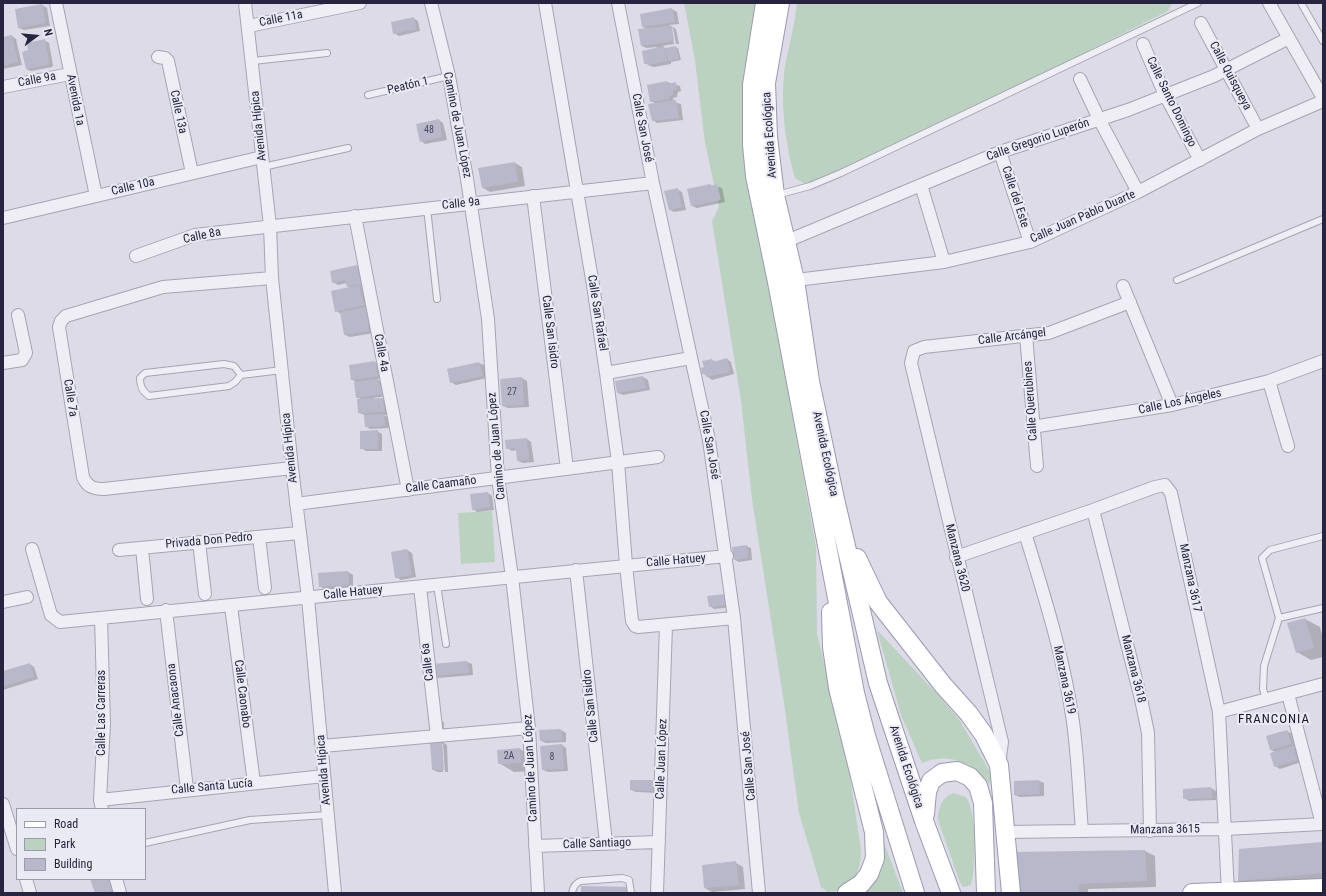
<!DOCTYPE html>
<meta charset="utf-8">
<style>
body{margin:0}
#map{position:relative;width:1326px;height:896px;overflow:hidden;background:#dcdbe7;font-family:"Roboto Condensed",sans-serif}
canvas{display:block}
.frame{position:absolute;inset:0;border:4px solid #26243e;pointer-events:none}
.legend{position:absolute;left:16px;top:808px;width:130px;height:72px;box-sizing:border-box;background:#eaeaf5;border:1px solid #9c9bac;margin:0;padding:5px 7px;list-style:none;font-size:12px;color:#26243e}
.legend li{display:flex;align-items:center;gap:8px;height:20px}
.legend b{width:20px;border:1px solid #9c9bac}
.north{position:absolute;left:16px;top:16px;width:40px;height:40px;-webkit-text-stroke:3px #eaeaf5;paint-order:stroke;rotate:74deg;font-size:11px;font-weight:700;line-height:16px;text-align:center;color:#26243e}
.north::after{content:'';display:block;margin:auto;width:14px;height:18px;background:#26243e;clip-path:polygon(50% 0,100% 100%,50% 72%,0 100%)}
</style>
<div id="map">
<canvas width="1326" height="896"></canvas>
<div class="frame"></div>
<ul class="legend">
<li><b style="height:5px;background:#fff"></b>Road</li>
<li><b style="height:11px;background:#bbd2c0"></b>Park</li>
<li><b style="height:11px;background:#b9b8ca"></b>Building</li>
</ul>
<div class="north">N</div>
</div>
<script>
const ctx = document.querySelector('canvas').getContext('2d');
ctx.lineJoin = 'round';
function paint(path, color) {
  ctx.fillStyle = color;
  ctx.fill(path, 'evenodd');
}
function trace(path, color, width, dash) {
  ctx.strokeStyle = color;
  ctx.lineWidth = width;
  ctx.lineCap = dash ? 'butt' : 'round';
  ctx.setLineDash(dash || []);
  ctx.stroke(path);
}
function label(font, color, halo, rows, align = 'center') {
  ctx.font = font + ' "Roboto Condensed",sans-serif';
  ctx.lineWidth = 4;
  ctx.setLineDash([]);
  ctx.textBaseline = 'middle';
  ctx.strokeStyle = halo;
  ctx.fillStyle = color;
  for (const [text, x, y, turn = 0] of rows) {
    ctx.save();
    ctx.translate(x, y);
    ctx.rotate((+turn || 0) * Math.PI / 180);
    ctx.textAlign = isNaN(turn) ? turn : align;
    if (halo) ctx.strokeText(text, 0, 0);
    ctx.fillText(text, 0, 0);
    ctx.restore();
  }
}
paint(new Path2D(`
 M684,3H756L746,160L816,547L817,634L846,750L861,850C862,871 851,891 828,892L821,887L799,813L784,703L752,499L741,401L712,221L719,207L705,143L695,60Z
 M797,3H1172L1168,11L851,169L824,180L805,184L795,178C785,143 780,102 785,66C789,45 795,24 797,3Z
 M492,511L495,562L461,564L458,513Z
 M877,630L940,697L960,721L993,777L989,784C970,762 951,752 922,763L901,715Z
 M953,793L966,797C977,812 976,867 971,885L963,887L959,880L938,820C938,809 941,798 953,793Z
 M871,809L903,893H863Z`), '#bbd2c0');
paint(new Path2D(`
 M42,5L47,8L50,26L24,30L19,28L16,10Z
 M672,9L677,12L679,24L669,25L676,29L679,44H676L673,28H671L674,44L662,46L666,49L678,48L681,60L671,62V64L654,67L650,66L645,63L657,47L646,48L642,46L647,29L643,27Z
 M413,18L418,21L420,31L399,36L394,33Z
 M12,36L16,39L22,65L3,69V38Z
 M44,40L49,43L53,65L52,67L31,71L26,69L29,51Z
 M667,82L680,86L681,91L678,92L677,97L673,98L674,102L681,104L683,120L657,123L653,120L649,105L656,104L651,101Z
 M439,120L443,123L447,140L425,144L421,141Z
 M515,163L522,167L525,186L490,192L483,188Z
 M710,185L722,188L725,202L697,208L692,206Z
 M677,189L682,192L686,210L674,212L670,210Z
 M356,266L361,268L365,286L361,287L364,289L368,308H366L370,311L374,333L350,337L345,335L341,314L336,311L351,288L348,286L347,283L338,285L333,282Z
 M727,359L731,362L734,374L712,380L703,373L705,368L712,360L716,362Z
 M375,362L380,365L382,378L377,379L382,382L387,396L373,398V400L383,399L388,402V415H384L389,418V428L370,429L366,426L365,415L359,413L362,400L357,397L355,381L352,380Z
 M479,363L484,365L487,378L456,385L451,382L448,369Z
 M643,377L648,380L650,390L623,395L618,393Z
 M522,378L527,381L529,407L508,408L503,406Z
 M377,431L382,434V451H366L361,448Z
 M527,439L531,442L534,462L523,463L518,461L517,450L512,451L507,448Z
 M488,493L492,496L494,510L477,512L473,509Z
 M746,546L751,548L752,560L739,562L735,560Z
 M407,550L412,553L416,577L401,580L396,577L392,552Z
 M348,572L353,575V587L324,589L320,586L319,574Z
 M725,595L731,607L714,609L710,606Z
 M1305,619L1320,627L1323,639V657L1311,660L1297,652Z
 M467,662L472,664L473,675L438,678L434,676L433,665Z
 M30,664L34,667L38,679L3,690V672Z
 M437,721L444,722V730H439Z
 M561,730L566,733V742L546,743L541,741Z
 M1287,731L1292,734L1295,747H1293L1297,749L1302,762L1280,769L1275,766V752L1271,750Z
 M442,742L447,745L448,772H445L443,744H441L443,772H438L433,770L431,743Z
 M562,745L566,748L568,771L548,772L543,770Z
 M520,749L534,758L535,771L514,772L499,763Z
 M631,781H653L658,784V793L636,792L631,790Z
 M1039,781L1044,783V796L1020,797L1015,795V782Z
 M1211,788L1216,791V800L1189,801L1184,798Z
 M1323,843V879L1248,886L1239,881Z
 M1145,851L1155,856L1156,887L1088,889V893H1017Z
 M736,863L743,867L745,889L712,892L705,888Z
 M91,879H112L114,893H96Z`), '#0003');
paint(new Path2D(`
 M42,4L46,23L18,28L15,9Z
 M672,8L675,22L642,27L640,14Z
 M414,17L416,29L393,34L391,22Z
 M672,26L674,41L641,46L638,29Z
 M12,35L18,62L3,66V37Z
 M45,39L49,62L47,65L26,69L22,52L28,50L27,43Z
 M664,46L667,61L648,65V63L644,64L642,51Z
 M676,46L679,59L668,61L665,48Z
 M667,81L668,84L676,82L677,89L673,90V95L669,96V99L650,102L647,85Z
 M676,100L679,118L652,121L648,104Z
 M439,119L442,137L420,142L416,124Z
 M515,162L518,182L482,188L478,168Z
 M710,184L711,186L717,184L721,200L691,206L687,189Z
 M678,188L682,207L669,210L664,191Z
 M357,265L361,284L347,287L345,280L332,283L330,271Z
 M359,285L364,305L335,312L331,291Z
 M366,307L369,331L344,335L340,312Z
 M727,358L730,372L706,377L705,373L702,374L701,368L704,367L702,361L712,359L713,362Z
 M375,361L378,376L351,380L349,365Z
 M479,362L483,376L450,383L447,369Z
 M643,376L646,388L617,393L615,381Z
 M522,377L524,405L502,406L500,379Z
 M378,379L379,386H382L383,394L356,398L354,382Z
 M383,398L384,412L358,413L357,399Z
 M384,414L385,426L365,427L364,415Z
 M378,430V449H360V431Z
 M527,438L529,460L517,461L516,450L513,448L506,449L505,440Z
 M488,492L490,507L472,510L470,494Z
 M747,545L748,558L734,560L732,547Z
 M407,549L412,575L395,578L391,552Z
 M348,571L349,585L319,587L318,573Z
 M725,594L726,605L709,607L707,596Z
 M1305,618L1314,648L1296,653L1287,623Z
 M467,661L469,673L433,676L432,664Z
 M30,663L34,677L3,686V671Z
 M561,729L562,740L540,741L539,730Z
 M1287,730L1291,744L1270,750L1266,736Z
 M442,741L444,770H432L430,742Z
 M562,744L564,769L542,770L540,746Z
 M1293,746L1297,760L1274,767L1270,753Z
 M520,748L521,763L498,764L497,750Z
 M630,780H653V791L630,790Z
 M1039,780L1040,794L1014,795V781Z
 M1211,787L1212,798L1183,799V789Z
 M1323,842V873L1238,881L1239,849Z
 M1145,850L1147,881L1079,884V892L1016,893L1013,852Z
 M736,861L739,885L704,888L702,865Z
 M90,879H109L113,890L103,893H95Z
 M581,886L630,887V893H581Z`), '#b9b8ca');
const service = new Path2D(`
 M1301,3L1323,41
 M253,61L327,53
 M368,95L449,76
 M263,167L348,148
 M777,195L810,186L841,173L1198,3
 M427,208L437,299
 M1177,280L1323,219
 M241,375L235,382L229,386L149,396C142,391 140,386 140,378L145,373L224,364L234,366L241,375L282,370
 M437,585L446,644
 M1279,618L1323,608
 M1266,699L1263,689L1264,666L1279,618L1262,558L1270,550L1323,536
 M145,843L250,820L327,815
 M572,893C573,887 575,883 581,881L622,878L629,880L631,893`);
const minor = new Path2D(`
 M56,3L96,196
 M245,3L270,226L272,278L292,468L308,598L335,893
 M431,3L449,76L467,179L488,319L498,478L512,577L529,728L538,893
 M545,3L593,285L606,373L618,462L626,565L632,621L635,626L638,627L734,618
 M618,3L653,183L709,440L734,618L759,893
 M1269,3L1323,98
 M1201,23L1258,129
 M249,26L360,3
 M1143,44L1165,95L1200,160
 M158,57L165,58L168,61L192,173
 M1080,79L1099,119L1138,192
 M3,87L70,74
 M1000,152L1030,242
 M921,185L944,262
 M533,196L567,469
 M355,216L408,490
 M3,218L262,157
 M780,242L787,241L1000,152L1128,110L1214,76L1289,38
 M136,256L195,235L653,183
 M272,278L163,287L66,316L61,321L59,327L83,477C87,487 94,489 104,489L292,468
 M788,281L944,262L1030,242L1138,192L1258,129L1323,101
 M1123,286L1172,405
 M1026,335L1037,466
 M3,363L22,360L26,353L18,315
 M606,373L691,358
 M1269,381L1288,446
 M1032,427L1172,405L1269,381L1323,361
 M296,504L658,457
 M1093,510L1141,699L1148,733L1150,831
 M1025,533C1044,595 1064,657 1073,722C1078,758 1079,794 1082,831
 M259,537L265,588
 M199,542L205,594
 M142,548L147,599
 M32,549L51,615L60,622L727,556
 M119,550L299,533
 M956,557L1093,510L1155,487L1165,485L1171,493L1219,712L1228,893
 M576,570L606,843
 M420,587L437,736
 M3,602L27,597
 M231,606L254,783
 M166,610L187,789
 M101,618L104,724L100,800L102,809
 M1288,694L1322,824
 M1219,712L1323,684
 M322,746L529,728
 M999,764L1002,742L911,363L914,351L924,347L1049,333L1130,302
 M100,800L324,776
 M3,804L17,849
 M1006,832L1225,829L1323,824
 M535,846L659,842
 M26,879L30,893
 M116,879L120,893
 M657,893L666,625`);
const primary = new Path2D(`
 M765,3L752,85V145L755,176L777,282L855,693L866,736L915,893
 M780,3L766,83L768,137L775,195L795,280L810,381L835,499L878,683L924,821L951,893
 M857,558L878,602L943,685L969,714L984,735L999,765L1011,893
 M831,612L832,647L838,688L874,832L875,858L869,874L861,884L847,893
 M925,814L927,792L931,781L942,773L957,771L970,777L978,786L983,803L986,893
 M1192,893L1323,888`);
trace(service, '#a5a4b4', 8);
trace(minor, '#a5a4b4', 14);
trace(primary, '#9b99b4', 20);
trace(service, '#efeef5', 6);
trace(minor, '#efeef5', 12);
trace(primary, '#fff', 18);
label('10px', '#4b4961', null, [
 ["48",429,130],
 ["27",512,392],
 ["2A",509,756],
 ["8",552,757]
]);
label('12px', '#26243e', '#eaeaf5', [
 ["Calle 11a",281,19,-11],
 ["Calle Quisqueya",1230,76,62],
 ["Calle 9a",37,80,-11],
 ["Peatón 1",408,86,-13],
 ["Avenida 1a",75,100,79],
 ["Calle Santo Domingo",1171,102,64],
 ["Calle 13a",178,112,78],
 ["Camino de Juan López",457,125,79],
 ["Avenida Hípica",259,126,-96],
 ["Calle San José",642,128,79],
 ["Avenida Ecológica",770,135,-94],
 ["Calle Gregorio Luperón",1038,140,-19],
 ["Calle 10a",133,187,-13],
 ["Calle del Este",1015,197,72],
 ["Calle 9a",461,204,-6],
 ["Calle Juan Pablo Duarte",1083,217,-24],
 ["Calle 8a",202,236,-12],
 ["Calle San Rafael",597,313,81],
 ["Calle San Isidro",550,332,83],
 ["Calle Arcángel",1012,337,-7],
 ["Calle 4a",381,353,79],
 ["Calle 7a",70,398,81],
 ["Calle Querubines",1031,401,-94],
 ["Calle Los Ángeles",1180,402,-12],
 ["Calle San José",709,445,80],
 ["Camino de Juan López",497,446,-95],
 ["Avenida Hípica",290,448,-96],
 ["Avenida Ecológica",825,454,78],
 ["Calle Caamaño",441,485,-7],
 ["Privada Don Pedro",209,541,-5],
 ["Manzana 3620",957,558,76],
 ["Calle Hatuey",676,561,-5],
 ["Manzana 3617",1190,578,78],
 ["Calle Hatuey",353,593,-6],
 ["Calle 6a",428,662,-97],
 ["Manzana 3618",1133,669,76],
 ["Manzana 3619",1064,680,78],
 ["Calle Caonabo",242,694,83],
 ["Calle Anacaona",176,700,-97],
 ["Calle San Isidro",591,706,-96],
 ["Calle Las Carreras",102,713,-90],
 ["Calle Juan López",662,759,-88],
 ["Calle San José",749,766,-95],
 ["Avenida Ecológica",906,767,72],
 ["Camino de Juan López",531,768,-93],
 ["Avenida Hípica",324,770,-95],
 ["Calle Santa Lucía",212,787,-5],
 ["Manzana 3615",1165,830,-1],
 ["Calle Santiago",597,844,-2]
]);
ctx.letterSpacing = '1px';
label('13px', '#19162e', '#eaeaf5', [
 ["FRANCONIA",1274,720]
]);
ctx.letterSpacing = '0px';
</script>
